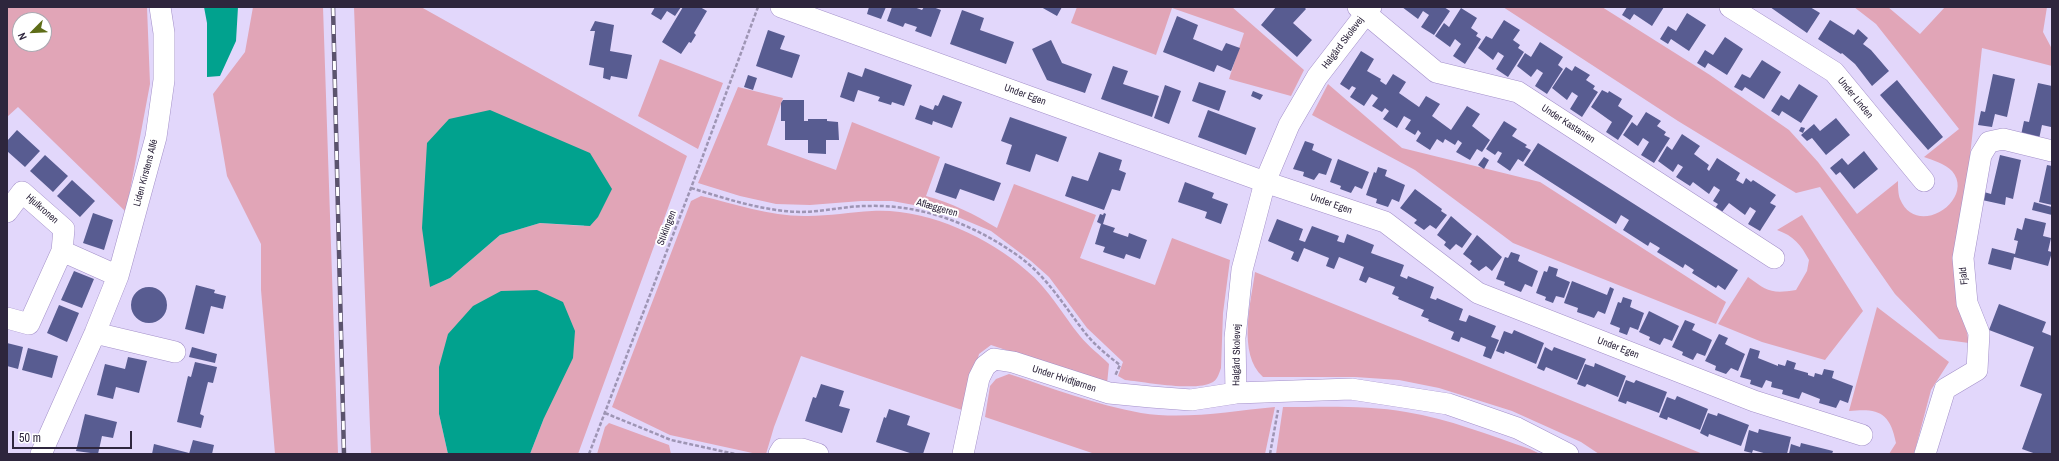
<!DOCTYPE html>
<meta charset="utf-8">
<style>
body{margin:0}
#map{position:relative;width:2059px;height:461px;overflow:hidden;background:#e2d7fb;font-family:"Archivo Narrow",sans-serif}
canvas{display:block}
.frame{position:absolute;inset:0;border:8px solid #2e263d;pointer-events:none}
.north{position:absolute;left:12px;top:12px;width:40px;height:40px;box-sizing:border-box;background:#fff;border:1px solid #aba8b1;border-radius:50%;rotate:246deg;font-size:11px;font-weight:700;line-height:16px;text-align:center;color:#2e263d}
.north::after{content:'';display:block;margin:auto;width:14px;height:18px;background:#5e6d18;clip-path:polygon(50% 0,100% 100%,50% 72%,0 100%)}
.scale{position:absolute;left:12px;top:431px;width:120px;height:18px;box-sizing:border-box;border:2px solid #2e263d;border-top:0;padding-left:5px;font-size:12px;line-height:14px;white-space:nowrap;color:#2e263d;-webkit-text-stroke:3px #fff;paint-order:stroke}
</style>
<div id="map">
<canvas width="2059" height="461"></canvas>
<div class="frame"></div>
<div class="north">N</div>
<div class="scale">50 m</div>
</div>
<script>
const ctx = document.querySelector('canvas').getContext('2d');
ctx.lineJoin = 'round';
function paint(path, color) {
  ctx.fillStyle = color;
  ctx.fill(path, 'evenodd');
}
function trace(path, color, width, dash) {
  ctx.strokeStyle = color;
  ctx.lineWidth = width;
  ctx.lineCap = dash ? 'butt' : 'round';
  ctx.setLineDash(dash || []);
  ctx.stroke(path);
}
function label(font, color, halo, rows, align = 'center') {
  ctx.font = font + ' "Archivo Narrow",sans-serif';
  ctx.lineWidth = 4;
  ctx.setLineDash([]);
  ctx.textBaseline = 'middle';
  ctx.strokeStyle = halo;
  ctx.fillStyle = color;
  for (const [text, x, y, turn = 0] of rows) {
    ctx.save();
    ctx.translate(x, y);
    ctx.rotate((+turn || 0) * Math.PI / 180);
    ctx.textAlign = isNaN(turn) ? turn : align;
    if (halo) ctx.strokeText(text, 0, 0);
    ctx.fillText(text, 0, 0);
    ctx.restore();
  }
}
paint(new Path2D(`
 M7,7H147L150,84L126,212L18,107L7,117ZM20,20H44V44H20Z
 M253,7H323L338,454H275L261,290V244L227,176L213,94L245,52Z
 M354,7H421L687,156L578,454H530L544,418L439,367V414L448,454H371ZM590,153L584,226L540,223L500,235L450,278L430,287Z
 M1077,7H1232L1304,70L1291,96L1229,79L1244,33L1172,8L1156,55L1071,23Z
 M1503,7H1602L1710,75L1789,130L1818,162L1857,214L1898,181C1898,186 1898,194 1900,199C1917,240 1976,199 1952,171C1945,164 1933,160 1924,157L1959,129L1876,24L1854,7H1888L1920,34L1945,7H2047L2043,32L2052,49V66L1982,48L1965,201L1953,261L1969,343L1939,339L1895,294L1820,187L1796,193L1678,121Z
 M660,59L723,83L698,149L638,116Z
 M1328,84L1402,148L1540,182L1726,302L1716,324L1513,243L1415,170L1312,115Z
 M738,87L783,98L767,145L836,170L852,122L940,157L926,196C952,203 974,214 997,228L1014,184L1096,215L1080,258L1155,285L1172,238L1230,260L1223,313L1221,368C1219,373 1218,379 1213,382C1197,392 1145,382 1125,380L1118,376L1123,362L1087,328L1049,277L1031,261L991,231L941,210L892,201H861L810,205L776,204L740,196L698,183Z
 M701,196C736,204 772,217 808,216C829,216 851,212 872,211C926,208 987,236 1027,271C1049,289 1062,314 1080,336C1088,346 1100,355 1109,364L1107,384L991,345L979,354L965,411L801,356L774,427L766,454H757L670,435L612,407L691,201Z
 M1802,215L1863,311L1825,360L1762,342L1718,324L1748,277C1767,291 1771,294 1796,290L1807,271L1809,260C1801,245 1794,236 1777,230Z
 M1255,272L1703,454H1599L1581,442L1512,411L1439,388L1399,380L1355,377H1263C1237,354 1251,302 1255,272Z
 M1877,307L1949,362L1931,390L1914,454H1889L1896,443C1890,412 1878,408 1849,411Z
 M1009,374C1052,388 1096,405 1141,413C1185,420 1231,411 1275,407L1265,454H1095L985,417L990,386L996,379Z
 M1283,407C1322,407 1368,405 1406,412C1449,419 1489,435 1530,449L1540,454H1276Z
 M609,423L669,445L671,454H597L605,427Z`), '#e1a5b7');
paint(new Path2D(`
 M204,7H238L236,41L220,76L207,77V23Z
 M490,110L590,153L612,189L598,217L590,226L540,223L500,235L450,278L430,287L422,228L427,143L449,119Z
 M537,290L563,302L575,331L573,358L544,418L530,454H448L439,414V367L448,334L473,306L501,291Z`), '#01a28e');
paint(new Path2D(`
 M655,7H681L675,16L667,11L661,20L651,14Z
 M683,7H700L707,11L694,33L696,35L691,43L689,42L681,54L662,42Z
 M869,7H886L881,19L867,14Z
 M892,7H914L922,10L924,7H933L941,10L931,37L915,31L917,27L905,23L903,27L887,21Z
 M1041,7H1062L1057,16Z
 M1276,7H1304L1306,9L1293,23L1312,40L1297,57L1261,25Z
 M1402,7H1444L1450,11L1434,35L1421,27L1429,15L1423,11L1418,19Z
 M1627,7H1664L1652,26L1634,14L1630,20L1622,15Z
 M1770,7H1810L1820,13L1807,33Z
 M1461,8L1477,18L1471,28L1478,33L1476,36L1481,39L1465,64L1453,56L1461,44L1455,39L1450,47L1435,36L1444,23L1449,27Z
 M962,10L984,18L980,30L1014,42L1006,64L950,44Z
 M1687,13L1706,25L1689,51L1671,39L1668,44L1660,39L1668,26L1676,31Z
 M1177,16L1198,25L1193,39L1222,51L1226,43L1240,48L1231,71L1217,65L1214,72L1163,52Z
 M1504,20L1520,30L1513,40L1520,45L1518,48L1524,52L1508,77L1496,69L1504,56L1498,52L1493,60L1478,48L1486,36L1492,39Z
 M1830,20L1854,35L1858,29L1868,38L1863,44L1871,50L1889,71L1872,86L1855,64L1842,53L1841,54L1818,39Z
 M595,21L614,25L610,51L632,55L627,79L611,76L610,80L603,78L604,68L589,65L595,31H590Z
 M768,30L785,36L780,49L800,55L792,78L756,66Z
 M1725,37L1743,49L1727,75L1708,63L1705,68L1697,63L1705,50L1713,55Z
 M1051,40L1062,63L1092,74L1085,93L1047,80L1032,49Z
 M1540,42L1563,57L1558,65L1563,69L1547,94L1535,86L1543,73L1537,69L1531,77L1517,66L1525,53L1531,57Z
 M1361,51L1374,59L1367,71L1381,79L1380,81L1386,85L1393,74L1406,82L1399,93L1419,107L1426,96L1440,104L1432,116L1451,130L1467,106L1480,114L1472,126L1490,140L1482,152L1477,149L1470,160L1456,152L1462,143L1458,140L1455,145L1445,139L1443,143L1437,139L1430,150L1416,141L1421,133L1418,130L1415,135L1405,129L1411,120L1404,116L1397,128L1383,119L1389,111L1385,108L1382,112L1372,106L1378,98L1372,94L1364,106L1350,97L1356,88L1352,86L1349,90L1340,84Z
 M1762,60L1781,72L1764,99L1745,87L1742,91L1734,87L1742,74L1750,78Z
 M1113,66L1128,71L1123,84L1159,96L1152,117L1101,99Z
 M1575,66L1590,75L1586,80L1595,86L1593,89L1598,92L1582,117L1570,109L1578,96L1572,92L1567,100L1552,88L1566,67L1572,71Z
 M865,68L912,85L904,106L892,102L891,105L878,101L880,97L858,90L854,102L840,97L848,72L862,77Z
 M1993,74L2015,79L2007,117L1995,114L1992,127L1978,125L1981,111L1985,112Z
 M748,75L757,78L753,90L744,87Z
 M1897,80L1943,137L1928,150L1880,95Z
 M1199,82L1226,91L1219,111L1192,101Z
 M2038,83L2052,86L2051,127L2042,125L2039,139L2021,135L2024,121L2029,122Z
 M1799,84L1818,96L1801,123L1782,111L1779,116L1771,111L1781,95L1789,100Z
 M1165,85L1181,91L1169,124L1154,118Z
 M1602,90L1608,93L1609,91L1622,99L1618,106L1633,116L1618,140L1606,132L1612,122L1591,107Z
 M1253,91L1263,95L1260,100L1251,96Z
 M943,95L962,102L952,128L933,121L932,125L915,119L920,105L933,110L935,105L938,106Z
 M783,100H804V121H808V119H827V121L838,122L839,140H826V154L808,153V140H785V121H781V103Z
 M1208,110L1256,128L1246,155L1198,137Z
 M1646,112L1661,121L1657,126L1666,132L1664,135L1670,138L1654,163L1641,155L1649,142L1643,138L1638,146L1623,135L1632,122L1637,126Z
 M1010,117L1067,137L1058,162L1036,154L1030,172L1006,164L1012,145L1001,141Z
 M1836,118L1850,135L1826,155L1812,138L1807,141L1801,135L1814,124L1820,131Z
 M1504,121L1517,129L1512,136L1527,145L1525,147L1531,150L1523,162L1518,159L1510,171L1497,162L1502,153L1498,151L1495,155L1486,149Z
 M1801,127L1805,128L1803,133L1799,131Z
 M17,130L40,151L25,167L7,151V141Z
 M1682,134L1700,146L1694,154L1709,165L1707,169L1709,171L1717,158L1740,173L1736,180L1743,184L1746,178L1751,182L1753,180L1776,195L1770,203L1776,206L1760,231L1748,224L1756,211L1750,207L1745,215L1729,203L1722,212L1715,208L1718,204L1713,201L1720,190L1714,186L1709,194L1693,182L1690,186L1676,177L1683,167L1678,164L1673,172L1658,161L1667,146L1672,150Z
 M1305,141L1314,144L1312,150L1332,159L1326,175L1319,173L1314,180L1303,176L1304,172L1293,169Z
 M1538,143L1738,270L1725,290L1718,285L1716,288L1692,273L1694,270L1685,264L1683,268L1657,252L1660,248L1650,242L1648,246L1623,230L1629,220L1621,215L1616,224L1524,165Z
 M1864,151L1878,169L1854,189L1840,172L1836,175L1830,168L1842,158L1848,165Z
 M1099,152L1122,160L1119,170L1126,173L1120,191L1112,189L1104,210L1065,196L1072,176L1088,181Z
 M45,155L68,176L53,192L30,171Z
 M2000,155L2021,160L2013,199L2006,197L2005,205L1982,200L1984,192L1991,194Z
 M1484,157L1489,160L1484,169L1478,165Z
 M1338,159L1369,172L1362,189L1355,186L1351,193L1340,189L1341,186L1330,182Z
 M945,163L1001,183L994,201L960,189L956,199L935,192Z
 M2047,165L2052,166V205L2039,202Z
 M1378,167L1387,170L1385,176L1405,185L1399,202L1392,199L1388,207L1376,203L1377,199L1366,195L1374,172L1376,173Z
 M72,180L95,201L80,217L57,196Z
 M1185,182L1214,193L1212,198L1228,204L1221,224L1205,218L1207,212L1178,202Z
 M1415,189L1442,209L1441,211L1447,215L1436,229L1430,225L1424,230L1414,223L1417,220L1400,208Z
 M2034,202L2052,207V215L2032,210Z
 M93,213L113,220L104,250L83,243Z
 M1104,213L1106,214L1103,224L1115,228L1113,232L1128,237L1129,233L1147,240L1140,259L1126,254L1124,259L1103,252L1105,247L1095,244L1101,224L1097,222L1100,214L1103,215Z
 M1451,216L1472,234L1462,248L1456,244L1450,250L1444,245L1446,242L1437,235Z
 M2025,218L2046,223L2043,236L2051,238L2048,251L2052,252L2048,266L2014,257L2011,270L1988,264L1992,248L2015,254L2018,241L2014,240L2017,228L2022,230Z
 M1277,219L1303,229L1299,240L1305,242L1312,226L1339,236L1337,241L1344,243L1347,234L1374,245L1371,253L1404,265L1400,276L1407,279L1408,276L1434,287L1430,298L1436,300L1437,298L1463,309L1459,320L1466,322L1469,315L1496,326L1491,337L1499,340L1491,359L1483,356L1486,347L1461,337L1459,342L1451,339L1454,332L1428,321L1429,319L1421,316L1424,310L1398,299L1399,297L1392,294L1395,287L1369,277L1366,283L1359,280L1364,267L1339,257L1334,269L1326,266L1329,258L1304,248L1298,262L1291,259L1294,252L1268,241Z
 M1477,235L1502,257L1492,271L1486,266L1479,271L1470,264L1472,261L1463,254Z
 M1511,252L1520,255L1518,261L1538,271L1532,287L1525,284L1521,292L1504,285L1505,282L1496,279L1505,257L1508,258Z
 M1549,266L1558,269L1556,276L1570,282L1564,298L1556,296L1553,303L1545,300L1546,297L1536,293L1544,271L1547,272Z
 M74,271L94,279L82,308L61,300Z
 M1572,281L1607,295L1610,287L1614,289L1605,314L1598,311L1594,318L1577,312L1578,308L1564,303Z
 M196,285L215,290L214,293L226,296L223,309L211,306L204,334L185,329Z
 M131 305a18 18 0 1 1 36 0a18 18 0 1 1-36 0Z
 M1623,297L1632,300L1630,307L1644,313L1638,330L1630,327L1627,335L1619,332L1620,328L1610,324L1618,302L1621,303Z
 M1999,304L2046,322L2042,332L2052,336V454H2036L2022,449L2042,394L2020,386L2034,347L1989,330Z
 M59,305L79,313L67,342L47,333Z
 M1649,311L1679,326L1672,341L1664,338L1660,345L1649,340L1650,337L1639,332Z
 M1685,320L1695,324L1692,330L1712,340L1705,356L1697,353L1693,360L1682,355L1683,352L1672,347Z
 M1514,330L1544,343L1536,364L1505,351L1504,354L1496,351L1504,331L1512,334Z
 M1719,334L1728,338L1725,344L1745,354L1738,371L1731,368L1726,374L1715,370L1716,366L1705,361Z
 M7,343L23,347L18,369L7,366Z
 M192,347L217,354L215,363L189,357Z
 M1545,347L1552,351L1554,347L1586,359L1577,380L1546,367L1544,371L1537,368Z
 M28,348L58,356L52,378L22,370Z
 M1750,348L1760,351L1758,358L1778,366V364L1785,366L1787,360L1796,363L1794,369L1808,373V375L1814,377L1815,373L1822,375L1824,369L1834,371L1832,378L1853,386L1848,403L1840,400L1836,408L1819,403L1820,399L1802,392L1799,399L1782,394L1783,390L1771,387L1772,382L1766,380L1762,388L1750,384L1751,380L1740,377Z
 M128,357L147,361L139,393L116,387L113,399L97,395L105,364L125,369Z
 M195,362L217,367L213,383L208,382L200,414L204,416L201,428L177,422L188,376L191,377Z
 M1595,363L1626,376L1618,397L1587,384L1585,387L1577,384L1585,364L1594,367Z
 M1626,380L1634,383L1636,380L1667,392L1659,413L1627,401L1626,404L1618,401Z
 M821,384L844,391L839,406L850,409L842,433L805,421L813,397L816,398Z
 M1677,396L1708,409L1700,430L1668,417L1667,420L1659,417L1667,397L1675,400Z
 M889,409L910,416L907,425L930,433L923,454H913L876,442L884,417L886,418Z
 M1708,413L1717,416L1718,413L1749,425L1741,446L1709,434L1708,437L1700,433Z
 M85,414L117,422L113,438L102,436L98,454L76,451Z
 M1759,429L1791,437L1787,454H1767L1753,450L1752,453L1744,451L1749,430L1758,433Z
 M193,440L214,445L212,454H189Z
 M1801,443L1833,451L1832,454H1789L1791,444L1800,447Z
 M154,444L189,453V454H152Z`), '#585c91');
const minor = new Path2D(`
 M781,7L1265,182L1385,222L1478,293L1754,401L1862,435
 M1358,7L1436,72L1518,92L1774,258
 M1730,7L1834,72L1924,181
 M7,212L22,192L64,229L62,251L29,324L7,318
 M62,251L118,276
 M95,333L175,352
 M1236,393L1235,338L1242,270L1265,182L1289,125L1317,77L1371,7
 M41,454L95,333L118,276L156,137L164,80V33L160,7
 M779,454L782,449H802L818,454
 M963,454L979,378L985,366L994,359L1013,362L1109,393L1151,397L1191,400L1236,393L1351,389L1448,404L1517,428L1568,454
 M1925,454L1945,389L1977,370L1979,333L1967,303L1963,258L1981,155L1989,142L2003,139L2052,151`);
trace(minor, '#a390c9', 22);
trace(new Path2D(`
 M691,188C727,199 763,211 800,212C822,212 845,206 867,206C921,204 973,224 1017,255C1047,276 1064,306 1086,334C1096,346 1108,356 1120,365L1115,376
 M605,413L671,440L735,454
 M589,454L691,188L758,7
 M1270,454L1278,410`), '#9e95b4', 2.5, [4, 2]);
trace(minor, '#fff', 21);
const rail = new Path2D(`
 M333,7L344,454`);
trace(rail, '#5b536d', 4.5);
trace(rail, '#fff', 3, [9]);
label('10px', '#2e263d', '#fff', [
 ["Halgård Skolevej",1343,43,-53],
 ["Under Egen",1025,95,20],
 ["Under Linden",1855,98,51],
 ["Under Kastanien",1568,124,33],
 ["Liden Kirstens Allé",146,173,-75],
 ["Under Egen",1331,204,19],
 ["Aflæggeren",937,208,16],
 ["Hjulkronen",42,209,41],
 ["Stiklingen",667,228,-69],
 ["Fjald",1964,276,-95],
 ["Under Egen",1618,348,21],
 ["Halgård Skolevej",1237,355,-89],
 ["Under Hvidtjørnen",1064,379,18]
]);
</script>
